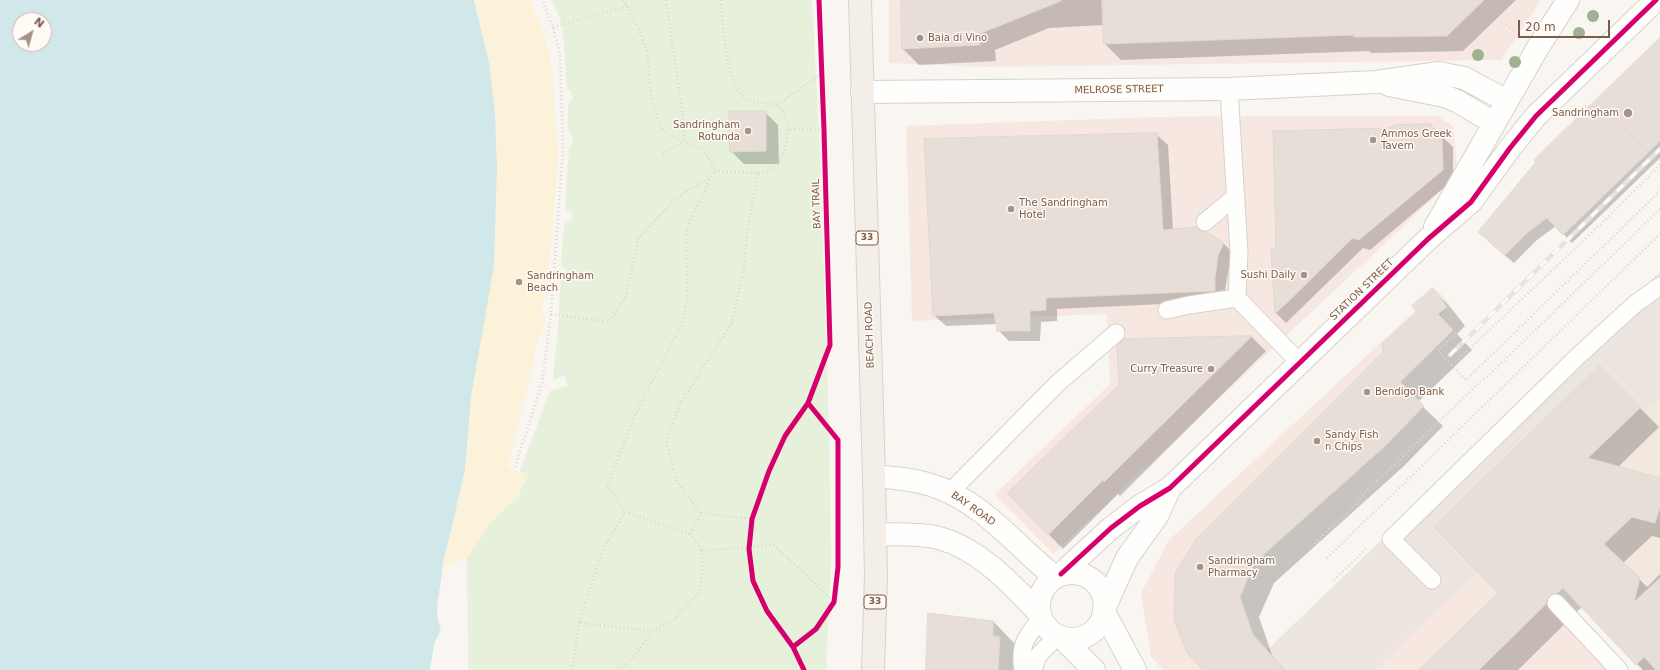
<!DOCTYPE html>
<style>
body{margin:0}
#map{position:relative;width:1660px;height:670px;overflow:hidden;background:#f9f5f0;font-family:"DejaVu Sans",sans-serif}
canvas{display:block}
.north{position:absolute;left:12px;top:12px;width:40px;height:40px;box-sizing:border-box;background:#fffaf3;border:1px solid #cabbb1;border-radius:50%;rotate:37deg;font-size:11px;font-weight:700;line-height:16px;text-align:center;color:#7a5c4d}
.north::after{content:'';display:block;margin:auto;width:14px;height:18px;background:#a69286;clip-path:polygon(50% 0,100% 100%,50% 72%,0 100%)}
.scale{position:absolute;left:1518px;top:20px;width:92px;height:18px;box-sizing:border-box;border:2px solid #7a5c4d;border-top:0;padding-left:5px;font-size:12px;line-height:14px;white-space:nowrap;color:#7a5c4d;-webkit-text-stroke:3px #fffaf3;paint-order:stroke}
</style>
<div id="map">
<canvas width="1660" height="670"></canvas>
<div class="north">N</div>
<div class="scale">20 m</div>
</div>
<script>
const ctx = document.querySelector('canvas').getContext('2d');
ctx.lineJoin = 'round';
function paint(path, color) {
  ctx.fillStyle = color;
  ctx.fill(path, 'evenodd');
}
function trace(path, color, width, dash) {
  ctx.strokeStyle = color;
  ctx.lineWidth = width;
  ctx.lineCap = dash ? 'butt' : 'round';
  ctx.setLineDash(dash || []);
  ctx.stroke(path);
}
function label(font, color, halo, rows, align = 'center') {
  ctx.font = font + ' "DejaVu Sans",sans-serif';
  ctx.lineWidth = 3;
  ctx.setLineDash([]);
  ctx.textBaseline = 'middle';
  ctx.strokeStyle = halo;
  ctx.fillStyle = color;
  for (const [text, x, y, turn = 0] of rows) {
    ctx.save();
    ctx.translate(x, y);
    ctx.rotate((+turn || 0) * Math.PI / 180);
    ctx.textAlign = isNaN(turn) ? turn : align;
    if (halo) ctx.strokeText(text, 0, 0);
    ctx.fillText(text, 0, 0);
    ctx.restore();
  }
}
paint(new Path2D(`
 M1660,399V670H1642L1515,536Z`), '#f2e8de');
paint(new Path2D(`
 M889,0H1541L1501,60L984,67L889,63Z
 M1249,116H1437L1453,126L1458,175L1053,554L995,494L1110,384L1107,314L912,321L906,126L1156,117Z
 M1437,290L1450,304L1440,317L1453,330L1416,365L1398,379L1424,406L1385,446L1254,563L1240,597L1253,635L1285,670H1163L1151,657L1141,593L1169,540Z
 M1500,551L1611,670H1375Z`), '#f6e8e1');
paint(new Path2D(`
 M1660,272V399L1375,670H1285L1267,650Z`), '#ede5e0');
paint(new Path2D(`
 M552,0H812L820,151L829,426L831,564L826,670H468L467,558L493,520L517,498L528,474L520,471L550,391L568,386L565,375L553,380L557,339L561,278L565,275L567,270L561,264L564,225L572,218V213L569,211L565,212L569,147L572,145L573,140L572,135L568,130V104L573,99L571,91L567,89L563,33L560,19Z`), '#e7f0db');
paint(new Path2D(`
 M474,0H529L542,29L551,61L558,153L553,230L541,315H546L542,335H538L533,364L507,468L529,474L517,498L493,520L467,558L442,568L465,470L471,397L494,266L497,166L495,114L489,63Z`), '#fbf2d9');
paint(new Path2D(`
 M0,0H474L489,63L495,114L497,166L494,266L471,397L465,470L442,568C442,588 432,610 441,629L434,644L430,670H0ZM20,20H44V44H20Z`), '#d0e8ea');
paint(new Path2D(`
 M902,0H1516L1463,51L1371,53L1369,51L1121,60L1105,44L1104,25L1049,28L995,50L996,61L919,65L903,49Z
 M1660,40V158L1572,243L1556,226L1537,240L1514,263L1488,241L1537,162Z
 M765,112L778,125L779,164H744L731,151Z
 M1430,125L1453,147V180L1370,250L1363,248L1286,323L1276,313L1277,249L1389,129ZM1355,234L1356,235L1284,306V303Z
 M1156,134L1168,145L1173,230L1201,232L1224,244L1235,255L1229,267L1225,290L1226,301L1057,309V321L1041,322L1040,341H1009L998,330L997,324L946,326L934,315Z
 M1433,290L1452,309L1465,326L1457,334L1472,350L1418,402L1443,426L1404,466L1274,583L1259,617L1272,655L1285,670H1205L1188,652L1384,352L1419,312Z
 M1252,337L1266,351L1120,496L1118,494L1063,549L1008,493L1120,385L1124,340Z
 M1600,368L1659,427L1617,468L1660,479V538L1652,536L1623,563L1647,587L1660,574V670H1643L1582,607L1518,670H1420L1499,593Z
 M993,621L1014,643V647L1026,659V670H927Z`), '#0003');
const building = new Path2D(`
 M901,0H1061V1L979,34L980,45L902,49Z
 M1102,0H1484L1447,36L1354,37V35L1104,44Z
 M1660,38V141L1563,235L1547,218L1528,232L1505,255L1478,232L1536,162L1534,160Z
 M729,111H766V151L730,152Z
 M1431,124L1436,136L1442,135L1443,170L1359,240L1352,238L1275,314L1271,248H1276L1273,131L1388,128L1395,125Z
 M1157,133L1163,230L1197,227L1201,231L1207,232L1224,243L1218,255L1215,278V291L1046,298V310L1030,311V331H997L994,313L933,316L924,139Z
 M1433,288L1447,307L1438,314L1453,330L1400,382L1424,406L1385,446L1254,563L1240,597L1253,635L1285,670H1203L1187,653L1174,620L1175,573L1196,539L1383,352L1382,344L1417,312L1412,306Z
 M1252,336L1104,482L1103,480L1048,535L1007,493L1119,385L1117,346L1124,339Z
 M1600,366L1641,407L1588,458L1660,478V507L1655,523L1632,517L1604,544L1640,578L1634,602L1660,578V670H1656L1644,657L1636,665L1563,588L1557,593L1549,596L1546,604L1479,670H1419L1498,593L1434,527Z
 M928,613L993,621V636L1000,637L998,670H926Z`);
paint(building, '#e6ded7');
trace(building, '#e2d8d2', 1);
const service = new Path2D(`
 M1229,89L1239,252L1237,298L1300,363
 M1205,222L1236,196
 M1167,310L1189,305L1237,298
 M950,492L1058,383L1116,333
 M1432,580L1391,539L1578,356L1635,304L1660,286
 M1556,603L1619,670
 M1023,670C1019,644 1026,638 1041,618
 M1033,670L1038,656L1057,636`);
const minor = new Path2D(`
 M1389,85L1444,96L1457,101L1494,123
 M862,92L1229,89L1376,82L1439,73L1464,78L1507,101`);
const tertiary = new Path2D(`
 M1435,227L1537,49L1568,0
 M1061,574L1111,528L1140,506L1170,488L1428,239L1471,202L1510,148L1536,116L1656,0
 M1104,609L1127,558L1157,516L1170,488`);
const secondary = new Path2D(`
 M874,476C894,478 915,479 934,486C983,502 1016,546 1055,577
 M875,534C895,535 919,533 939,538C980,549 1011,584 1040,614
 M1039 606a33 33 0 1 1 66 0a33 33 0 1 1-66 0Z
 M1104,612L1135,670
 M1061,637L1094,670`);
const primary = new Path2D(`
 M860,0L874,476L876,576L873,670`);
trace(service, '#d7d1cb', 19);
trace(minor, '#d7d1cb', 24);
trace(tertiary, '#d7d1cb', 24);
trace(secondary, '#d9d2cb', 24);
trace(primary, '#dad1cc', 24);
trace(new Path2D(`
 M623,0C632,12 646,44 648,59C650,82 649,107 663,128C671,141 688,140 700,149C707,154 711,163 715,171
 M666,0L683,117L684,142
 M721,0C723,22 725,81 742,95C763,114 782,88 788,129
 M1506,25L1515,32
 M553,27L627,6
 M778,105L822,73
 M1585,106L1603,107L1650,153
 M663,153L684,142
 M715,171L758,173C781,170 787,149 788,129L824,130
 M551,314L609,322L625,298L639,238L676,198L709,178
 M1456,333L1438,351L1466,380L1660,191
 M1452,365L1600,225L1660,165
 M515,467L542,383L551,314L563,148L560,55L553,27L543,0
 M701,513L752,519
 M690,534L701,513L677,482L666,440L681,402L732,323L744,268L747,232L758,173
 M1315,544L1330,528L1346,515L1366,491L1400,459L1482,380L1489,375L1660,209
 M702,551L774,545L834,602
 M1327,558L1660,234
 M1334,580L1368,547
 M580,623L652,631
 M572,670L579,623L603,549L625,512
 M618,670L634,656L653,631L674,620L698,594L702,577V551L690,534L625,512L607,486L635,415L682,323L687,299L686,234C689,218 697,207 704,194C708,186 709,178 715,171`), '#dcd5d0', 2.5, [1, 3]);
trace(service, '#fefefd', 17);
trace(minor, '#fefefd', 22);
trace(tertiary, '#fefefd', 22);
trace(secondary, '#fefefd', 22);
trace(primary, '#f3eee8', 22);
const rail = new Path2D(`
 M1450,355L1660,149`);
trace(rail, '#e6e3e7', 4.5);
trace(rail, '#fffaf3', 3, [9]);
trace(new Path2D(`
 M1061,574L1111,528L1140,506L1170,488L1428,239L1471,202L1510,148L1536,116L1656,0
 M793,647L816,629L834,602L838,567V440L808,403
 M804,670L793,647L767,611L753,581L749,549L752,519L769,471L785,436L808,403L830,345L824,130L819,0`), '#d6006c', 5);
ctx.fillStyle = '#9eb190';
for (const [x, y] of [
 [1593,16],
 [1579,33],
 [1478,55],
 [1515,62]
]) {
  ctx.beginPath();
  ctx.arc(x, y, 6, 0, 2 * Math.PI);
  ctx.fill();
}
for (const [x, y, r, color] of [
 [920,38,4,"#a69286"],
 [1628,113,5,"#a69286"],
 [748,131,4,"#a69286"],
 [1373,140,4,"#a69286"],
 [1011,209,4,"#a69286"],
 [1304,275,4,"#a69286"],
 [519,282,4,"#a69286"],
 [1211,369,4,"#a69286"],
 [1367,392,4,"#a69286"],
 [1317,441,4,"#a69286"],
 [1200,567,4,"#a69286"]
]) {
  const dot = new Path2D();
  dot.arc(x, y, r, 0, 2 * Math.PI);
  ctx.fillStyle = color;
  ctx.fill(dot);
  trace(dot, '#fffaf3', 1.5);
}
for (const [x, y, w] of [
 [867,238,22],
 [875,602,22]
]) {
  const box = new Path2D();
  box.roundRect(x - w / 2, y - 7, w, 14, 3);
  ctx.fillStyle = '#fffaf3';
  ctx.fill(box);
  trace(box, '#7a5c4d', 1);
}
label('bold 9px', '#7a5c4d', null, [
 ["33",867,238],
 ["33",875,602]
]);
label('10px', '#7a5c4d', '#fffaf3', [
 ["Baia di Vino",928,38],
 ["Sandringham",1619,113,"right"],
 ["Sandringham",740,125,"right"],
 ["Rotunda",740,137,"right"],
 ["Ammos Greek",1381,134],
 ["Tavern",1381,146],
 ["The Sandringham",1019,203],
 ["Hotel",1019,215],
 ["Sushi Daily",1296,275,"right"],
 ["Sandringham",527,276],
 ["Beach",527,288],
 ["Curry Treasure",1203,369,"right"],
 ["Bendigo Bank",1375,392],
 ["Sandy Fish",1325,435],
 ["n Chips",1325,447],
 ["Sandringham",1208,561],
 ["Pharmacy",1208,573]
], 'left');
label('10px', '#7a5c4d', '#fffaf3', [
 ["MELROSE STREET",1119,90,-1],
 ["BAY TRAIL",817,204,-92],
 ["STATION STREET",1362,290,-44],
 ["BEACH ROAD",870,335,-92],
 ["BAY ROAD",973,509,35]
]);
</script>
